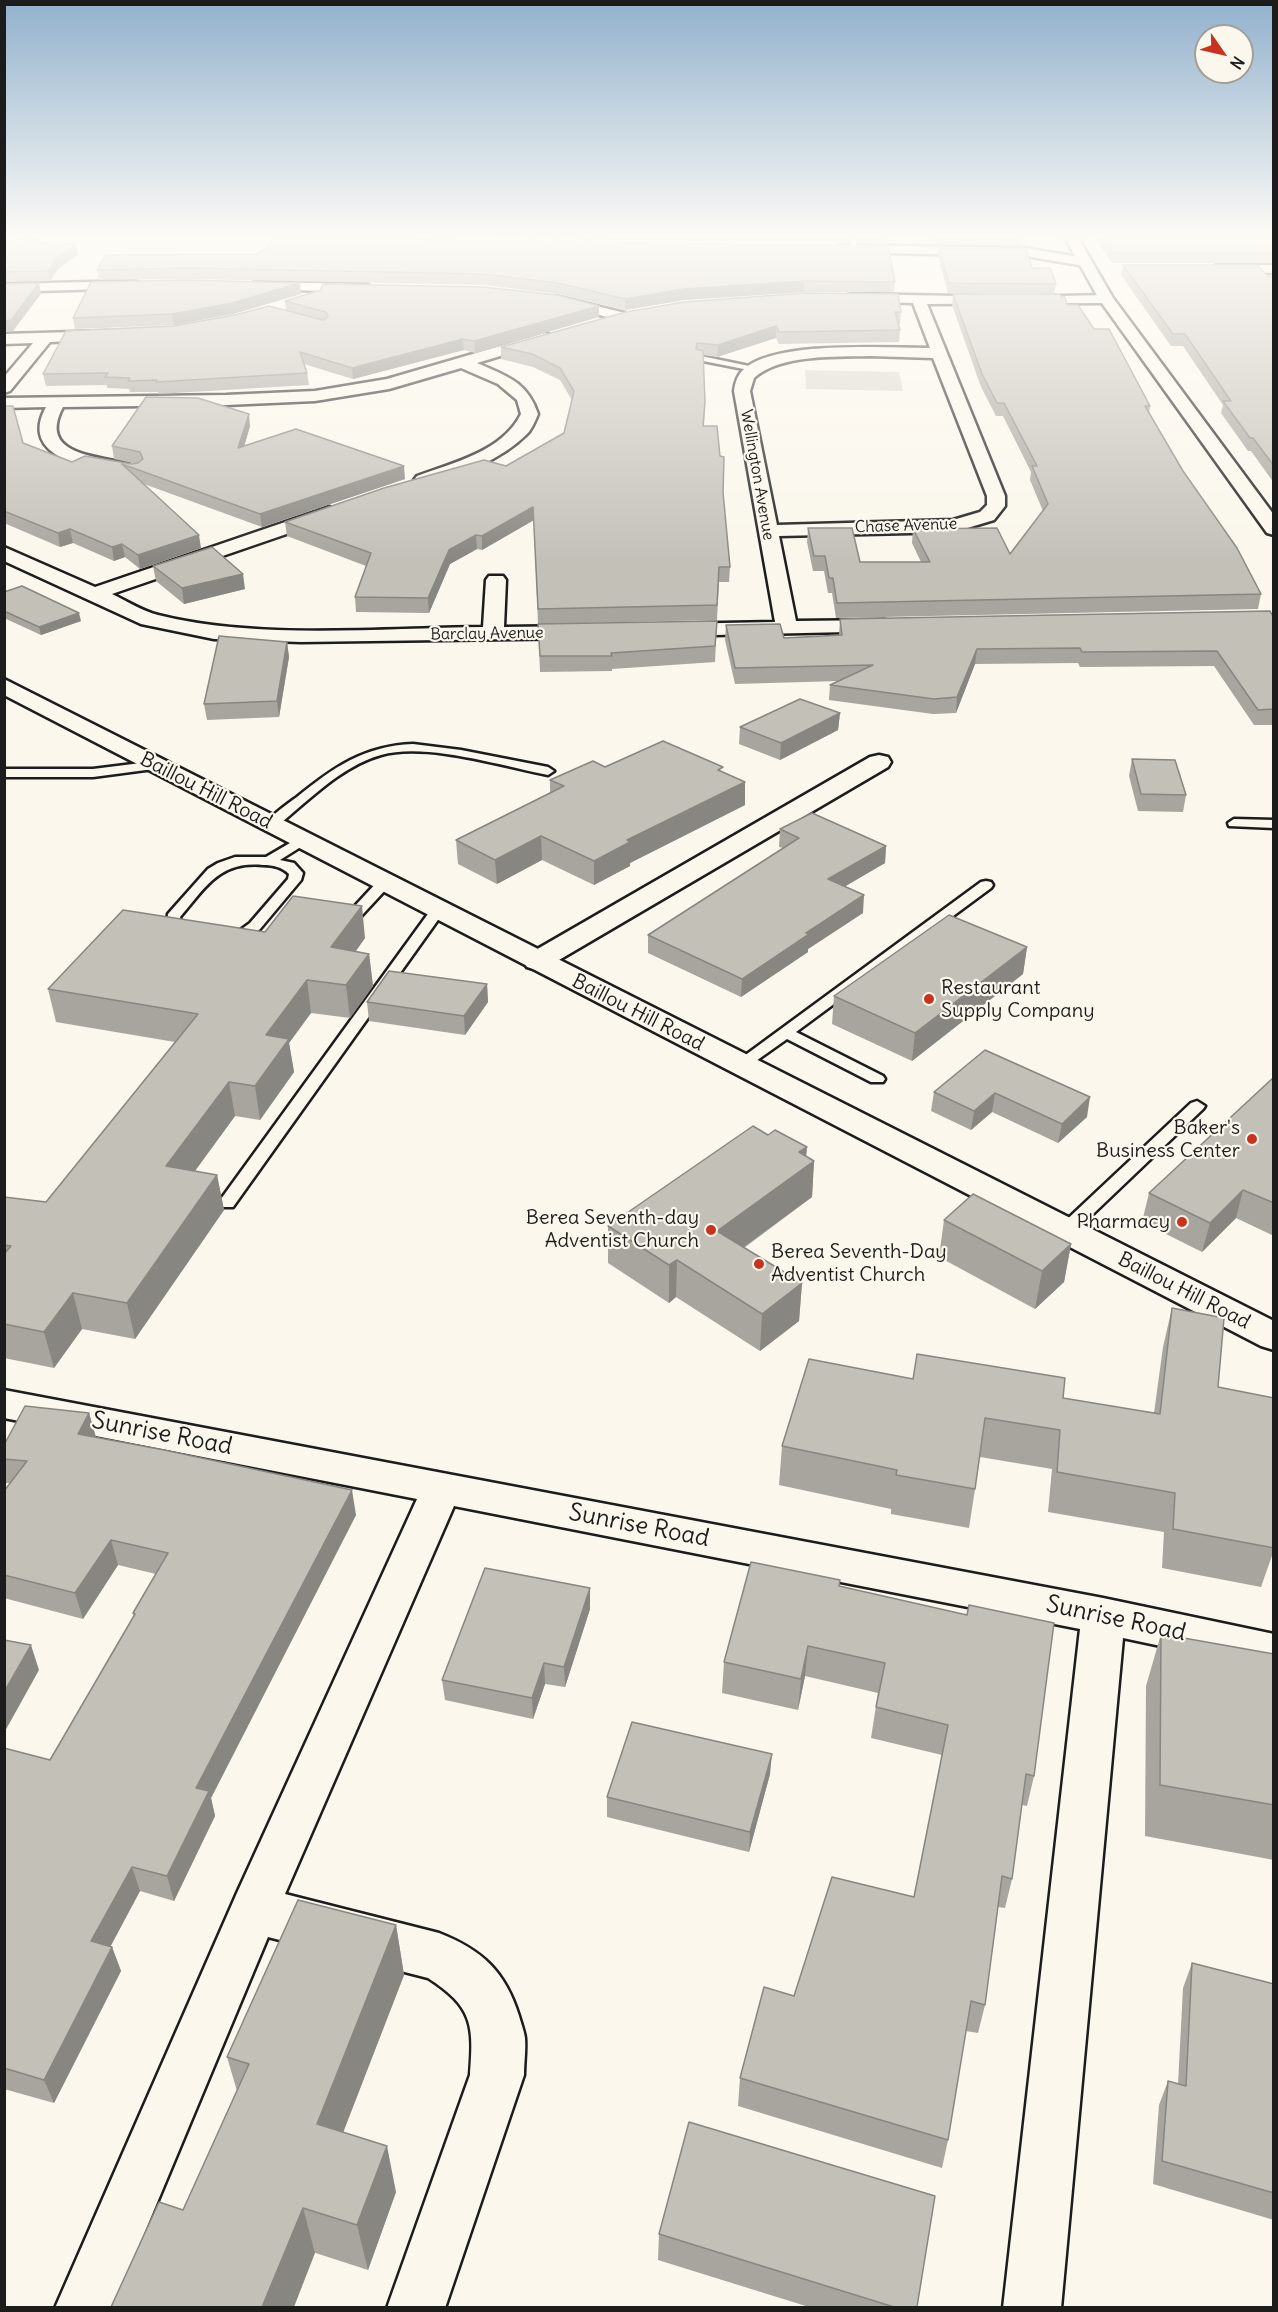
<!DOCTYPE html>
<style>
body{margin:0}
#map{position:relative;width:1278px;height:2312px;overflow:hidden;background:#fbf7ec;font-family:Delius,sans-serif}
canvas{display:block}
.frame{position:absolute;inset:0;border:6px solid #1c1c1c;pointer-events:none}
.north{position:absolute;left:1194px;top:24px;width:60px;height:60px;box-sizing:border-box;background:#fbf7ec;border:2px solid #a29f99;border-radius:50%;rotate:124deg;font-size:16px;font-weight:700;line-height:24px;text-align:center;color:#1c1c1c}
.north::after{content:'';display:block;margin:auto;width:21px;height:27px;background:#c8321e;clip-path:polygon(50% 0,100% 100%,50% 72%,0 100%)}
</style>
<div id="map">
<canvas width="1278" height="2312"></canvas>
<div class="frame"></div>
<div class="north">N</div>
</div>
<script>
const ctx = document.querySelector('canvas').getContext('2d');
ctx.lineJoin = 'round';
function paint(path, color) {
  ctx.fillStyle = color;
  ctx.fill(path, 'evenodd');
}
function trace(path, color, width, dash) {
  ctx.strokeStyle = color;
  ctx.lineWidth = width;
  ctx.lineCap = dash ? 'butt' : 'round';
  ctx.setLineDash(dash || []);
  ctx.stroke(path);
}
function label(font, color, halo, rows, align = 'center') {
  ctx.font = font + ' Delius,sans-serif';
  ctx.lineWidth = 4.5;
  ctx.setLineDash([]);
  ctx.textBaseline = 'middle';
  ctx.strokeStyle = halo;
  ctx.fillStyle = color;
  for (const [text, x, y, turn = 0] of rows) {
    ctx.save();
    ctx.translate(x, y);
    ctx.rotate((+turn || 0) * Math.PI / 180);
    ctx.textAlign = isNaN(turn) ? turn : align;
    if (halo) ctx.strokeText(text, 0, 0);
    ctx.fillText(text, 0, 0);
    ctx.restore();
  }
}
paint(new Path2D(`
 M805,370L899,372L903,391L806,389Z`), '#dad7ce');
const lane = new Path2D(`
 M851,238H857L855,250L850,249Z
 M701,356L754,367L758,369L754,371L698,360V356Z
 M413,744L461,750L548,767L554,771L548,775C502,766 425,742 381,755C341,766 307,802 276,827L271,828L265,824C273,814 286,805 297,797C334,767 364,746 413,744Z
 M157,761L161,762V768L93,777H4V769H93Z
 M1234,819L1274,820V828L1229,826L1228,823Z
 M302,836L309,840L307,843L280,860L294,863L303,873L301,880L260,929L249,937L230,941L223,937L225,934L239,931L250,923L288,879L289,874C282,867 273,865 263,865C219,861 206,887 180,917L181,922L194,930L192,933H182L167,924L168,914L208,869L218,863L235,857H266Z
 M384,879L389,880L391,883L389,886L351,927H341L339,924L341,921L379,880Z
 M986,881L991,882L993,885L991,888L796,1032L883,1076L885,1079L883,1082H871L787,1039L746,1068H736L733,1065L736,1062L981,882Z
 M438,906L445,910L233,1207H221L218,1203L221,1199L433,907Z
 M1197,1101L1205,1106L1203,1109L1072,1234H1060L1057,1230L1060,1226L1191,1103Z`);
const street = new Path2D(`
 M844,245L1025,248L1085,258L1092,262L1085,266L1025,256L839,252L837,249L839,246Z
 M135,281L142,285L140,288L4,292V284Z
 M255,282L366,284L373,288L366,292L250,289L248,286Z
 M853,294L1011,297L1106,295L1113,299L1106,303L927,304L1005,496V506L994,520L954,532L779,536L796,621L884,620L892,621L895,626L892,631L671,636L663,635L660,630L663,625L671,624L775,622L734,391C735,383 737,376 743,370C774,340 887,348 930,348L913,303L848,301L846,298L848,295ZM870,356L933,358L987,496V505L980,512L953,520L777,525L750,391L754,378C780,354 836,357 870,356Z
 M555,296L629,314L631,317L624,321L550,303L548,300Z
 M108,331L113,333L116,336L113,339L50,342L10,391L4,393V377L33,343L4,344V334Z
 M545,333L550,335L553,338L550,341L477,363C506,376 527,381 538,414C535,421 532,429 527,434C501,460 458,477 423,485L417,484L414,480L417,476C453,463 503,451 521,414L517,400L498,384L461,368L389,389L315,401L226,405L63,407C37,455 97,456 129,464L132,468L129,472L123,473C88,468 18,458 46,407L4,408V398L226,395L315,391L387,379Z
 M329,507L336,509L338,513L336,517L112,594C127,601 142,611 158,615C257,640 380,628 483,627L486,580L489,576H503L506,580L504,627L584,626L592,627L595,632L592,637L584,638L301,642L214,639L141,624L4,561V547L95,587Z
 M879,755L888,757L891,762L888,767L547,967L537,970L527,967L523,961L527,955L870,757Z
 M4,1390L1103,1598L1274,1634V1670L1123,1638L1061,2308H1003L1080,1629L454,1506L285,1894L439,1933C482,1950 505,1971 519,2016C521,2023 524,2031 525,2038C526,2050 524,2063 524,2075L445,2308H387L470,2075C474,2025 473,2007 428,1978L268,1937L113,2308H55L237,1893L417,1499L4,1418Z`);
const secondary = new Path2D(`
 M1065,238H1078L1113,298L1274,515V535L1267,533L1099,299Z
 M1217,265H1274V273L1212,272L1210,269Z
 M4,679L1274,1321V1350L1261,1346L4,695Z`);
trace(lane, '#1c1c1c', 5);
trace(street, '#1c1c1c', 5);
trace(secondary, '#1c1c1c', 5);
paint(lane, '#fbf7ec');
paint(street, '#fbf7ec');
paint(secondary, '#fbf7ec');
paint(new Path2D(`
 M474,238H849L848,243Z
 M857,238H886L885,244L858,243Z
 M932,238H1022V246L934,244Z
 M1095,238H1274V263H1112Z
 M4,242H39L78,254L58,269L50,281L4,282Z
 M939,248L1032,268L1056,284L1054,293H948L938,257Z
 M105,255L895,282L894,292H804L684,300L625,310L559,294L484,285L189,279L99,280L97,270Z
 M1123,265L1274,278V483L1251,451H1248L1221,413L1223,405L1183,346H1171L1121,275Z
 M301,294L233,314L174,325L75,329L73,318Z
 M953,294L1061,297L1067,305L1094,329L1150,406L1149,413L1183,471L1261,594L1258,609L836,618L832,593H828L824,571H813L807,542L808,528L860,562H921L912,543L913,529L1010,554L1043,511L1030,480L1031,472L1003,416H996L981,387L952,305Z
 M285,301L599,317L475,353L464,350L353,379L304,364L307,373L309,385L158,394V392H130L129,389L107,388V385L46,386L43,374L173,326L286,310Z
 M626,312H901L900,324H898L900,330L899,342L779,344L776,338L717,357L703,355L705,402L704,426L723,494L730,567L729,582H719L717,620L538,624L534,520L482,550L477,549L450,564L429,613L356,612L355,597L366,566L287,536L285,522L506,466L564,433L572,400L560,380L533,367L501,359V347Z
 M4,406L23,443L72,462L132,464H137L114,459L112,446L250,426L244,446L405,479L262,527L144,484L201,548L140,569L125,557L114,561L73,543L60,547L4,523Z
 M153,566L245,589L184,604L156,581Z
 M4,592L81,621L41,635L4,618Z
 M1274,618V725H1254L1214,666L1080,667L1078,663L975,664L956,713L933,714L829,700L830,685L839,681L735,684L725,640L726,625L784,638L839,635L840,619Z
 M717,621L715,662L612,669V671L540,672L538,624Z
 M287,642L289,657L279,717L207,720L204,704Z
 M840,713L838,730L780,760L739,744L740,727Z
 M1132,759L1186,795L1183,812L1138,811L1129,776Z
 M605,767L723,772L745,782V805L630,863V866L594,885L542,860L497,884L458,864L456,840L550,793V780Z
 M780,829L886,846L885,863L845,886L863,913L808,949V952L741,997L648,953V935L783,848L779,847Z
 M265,932L365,938L356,951L369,954L373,986L350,1018L311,1013L289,1043L294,1072L260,1120L235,1116L195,1171L217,1175L224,1210L135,1339L82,1329L54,1368L4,1358V1197L46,1202L175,1042L56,1022L48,989Z
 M1027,947L1023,974L912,1061L832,1024L834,996Z
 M487,984L488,1002L465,1035L369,1021L367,1002Z
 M985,1050L1087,1117L1058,1143L992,1112L971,1130L931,1111L934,1092Z
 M1274,1077V1236L1236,1218L1202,1252L1142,1222L1149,1193Z
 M768,1135L807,1147L806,1156L814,1161L812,1197L744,1248L802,1283L799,1321L760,1351L676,1297L669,1303L608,1263V1226Z
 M944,1220L1071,1244L1064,1282L1035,1309L939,1257Z
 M1172,1308L1218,1387L1274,1398V1550L1261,1587L1162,1568L1164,1532L1048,1512L1052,1469L980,1457L969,1528L891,1514V1509L779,1485L782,1446L913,1379L1063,1398L1154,1413L1163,1347Z
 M89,1413L96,1437L356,1515L211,1798L215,1816L174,1901L140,1891L110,1947H112L121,1971L54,2103L4,2089V1748L50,1760L134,1616L133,1613L156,1574L118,1565L83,1619L4,1598V1491L10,1483H6L4,1479V1445Z
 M840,1580L839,1586L1034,1776L1027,1806L1022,1805L1012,1879L1005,1908L998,1907L985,2005L978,2033L966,2031L948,2140L942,2168L738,2106L740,2078L794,1996L914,1897L942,1755L871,1738L878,1693L805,1676L798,1710L722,1693L724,1662Z
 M590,1588V1609L565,1687L545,1684L533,1719L445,1700L442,1680Z
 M1161,1634L1274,1654V1860L1145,1836L1146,1686Z
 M770,1774L749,1852L607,1817V1797Z
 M396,1925L404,1975L343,2133L396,2192L368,2270L183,2210L237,2091L227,2057Z
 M1192,1963L1274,1984V2220L1153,2184L1159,2105L1168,2081L1178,2084L1183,1988Z
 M659,2234L917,2307H809L658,2260Z`), '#a8a59e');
paint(new Path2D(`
 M32,238H38L39,242H28Z
 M76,244L78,254L58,269L50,281L48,271L56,259Z
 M804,281V292L684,300L625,310V299L684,289Z
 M39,283L41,294L13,331L4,332V321Z
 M300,283L301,294L233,314L174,325L172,314Z
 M599,306V317L475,353L474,341Z
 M776,326V338L717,357L718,345Z
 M463,339L464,350L353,379L352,368Z
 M249,414L250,426L240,461L238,448Z
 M404,466L405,479L262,527L260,514Z
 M533,507L534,520L482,550V536Z
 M70,529L73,543L60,547L58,533Z
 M199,535L201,548L140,569L138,555Z
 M476,535L477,549L450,564L429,613L428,598L449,550Z
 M122,544L125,557L114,561L112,547Z
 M243,574L245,589L184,604L182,588Z
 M79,613L81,621L41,635L39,627Z
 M287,642L289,657L279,717L277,701Z
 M977,649L975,664L956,713L957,697Z
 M840,713L838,730L780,760L781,743Z
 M745,782V805L630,863V866L594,885V861L627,840Z
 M541,836L542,860L497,884L495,860Z
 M886,846L885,863L827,897L828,879Z
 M864,895L863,913L808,949V952L741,997L742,979L806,933Z
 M362,906L365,938L335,980L331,947Z
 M1027,947L1023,974L912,1061L915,1033Z
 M369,954L373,986L350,1018L346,985Z
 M307,980L311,1013L289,1043L294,1072L260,1120L255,1086L266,1035Z
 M487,984L488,1002L465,1035L464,1016Z
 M229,1082L235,1116L173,1201L166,1166Z
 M995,1093L992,1112L971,1130L974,1111Z
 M1090,1097L1087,1117L1058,1143L1062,1124Z
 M807,1147L805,1167L814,1161L812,1197L715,1268L717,1231L799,1152Z
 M217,1175L224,1210L135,1339L127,1303Z
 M1243,1190L1236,1218L1202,1252L1210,1223Z
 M1071,1244L1064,1282L1035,1309L1042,1271Z
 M677,1260L676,1297L669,1303V1265Z
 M802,1283L799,1321L760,1351L762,1314Z
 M73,1293L82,1329L54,1368L44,1332Z
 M89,1413L96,1438L78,1434Z
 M352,1490L356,1515L211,1798L215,1816L174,1901L167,1876L196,1788Z
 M111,1540L118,1565L83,1619L75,1593Z
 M590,1588V1609L565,1687L564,1667Z
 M31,1645L39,1670L4,1733V1692Z
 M808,1646L805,1676L798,1710L801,1679Z
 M544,1663L545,1684L533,1719L532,1698Z
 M772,1754L770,1774L749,1852L750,1832Z
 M132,1867L140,1891L100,1966L91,1941Z
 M396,1925L404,1975L328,2171L317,2124Z
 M112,1947L121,1971L54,2103L44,2080Z
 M387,2146L396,2192L368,2270L357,2225Z
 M303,2208L315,2253L294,2307H262Z`), '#888681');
const building = new Path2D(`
 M25,238H32L28,242L76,244L56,259L48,271L4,272V242Z
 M279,238H414L430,240L888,246L895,282L804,281L684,289L625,299L558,283L484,274L188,268L97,270L105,255L258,254Z
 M1104,238H1274V253H1114Z
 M939,248L1026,249L1032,268H1050L1056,284L949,283Z
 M1123,265H1257L1269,277L1274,278V466L1253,438H1250L1223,401H1231L1185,334H1173Z
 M187,280L300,283L232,303L172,314L73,318L91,282Z
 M39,283L11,320L4,321V284Z
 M323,284L483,287L557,295L599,306L474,341L463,339L352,368L300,352L307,373L156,382L157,380L128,381L130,378L105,377L108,373L43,374L66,331L173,326L235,315L269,306L323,320L328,317L326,312L285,301L321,290Z
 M805,293L898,294L901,312H895L900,330L779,332L776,326L718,345L697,343L696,349L703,351L705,402L703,426H717L720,456L724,457L723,492L730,567H719L717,605L538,609L533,507L482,536L476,535L449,550L428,598L355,597L371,553L285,522L384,488L484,460L506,466L564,433L574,391L560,368L532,354L501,347L626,312L684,302Z
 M953,294H1060L1061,297H1065L1067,305H1078L1094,329H1109L1150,406H1145L1183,471L1237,548L1261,594L837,603L833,578H829L825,556H814L808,528H852L860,562H930L913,529L997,528L1010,554L1048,504L1032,466H1037L1004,403H997L982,374Z
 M146,397L198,398L249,414L238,448L296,429L404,466L260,514L122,464L199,535L138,555L122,544L112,547L70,529L58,533L4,511V406H13L23,443L72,462L85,456L132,464L138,463L143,459L140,452L112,446Z
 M212,547L243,574L182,588L153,566Z
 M22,586L79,613L39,627L4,611V592Z
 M1270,611L1274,618V709L1258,710L1217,651L1082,652L1080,648L977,649L957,697L934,699L830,685L873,665L735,668L726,625L780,624L784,638L842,635L840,619Z
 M717,621L715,646L611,653L612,656H540L538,624Z
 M219,636L287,642L277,701L204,704Z
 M800,699L840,713L781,743L740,727Z
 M663,741L723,767L718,770L745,782L627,840L630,842L594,861L541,836L495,860L456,840L564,786L550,780L593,761L605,767Z
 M1132,759L1175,760L1186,795L1141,794Z
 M812,813L886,846L828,879L864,895L806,933L809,934L742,979L648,935L799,838L780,829Z
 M293,896L362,906L331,947L369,954L346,985L307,980L266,1035L289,1039L255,1086L229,1082L166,1166L217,1175L127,1303L73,1293L44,1332L4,1324V1254L11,1246L4,1245V1197L46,1202L198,1014L48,989L123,910L265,932Z
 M949,915L1027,947L915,1033L834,996Z
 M389,971L487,984L464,1016L367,1002Z
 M985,1050L1090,1097L1062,1124L995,1093L974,1111L934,1092Z
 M1274,1077V1203L1243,1190L1210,1223L1149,1193Z
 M753,1126L768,1135L775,1130L807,1147L799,1152L814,1161L717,1231L802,1283L762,1314L677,1260L669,1265L608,1226Z
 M973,1194L1071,1244L1042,1271L944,1220Z
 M1172,1308L1224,1318L1218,1387L1274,1398V1548L1173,1529L1175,1493L1057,1472L1060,1430L985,1418L975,1489L896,1475L897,1470L782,1446L809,1359L913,1379L917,1354L1065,1378L1063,1398L1160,1414Z
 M25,1406L89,1413L78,1434L164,1450L352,1490L196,1788L209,1791L167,1876L132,1867L91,1941L112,1947L44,2080L4,2068V1748L50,1760L135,1614L133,1613L168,1553L111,1540L75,1593L4,1575V1491L27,1461L4,1459V1445Z
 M751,1562L840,1580L839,1586L967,1615L969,1605L1054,1623L1034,1776L1026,1774L1012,1879L1002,1876L985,2005L971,2001L948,2140L740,2078L764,1987L794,1996L832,1877L914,1897L948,1725L876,1707L885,1663L808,1646L801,1679L724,1662Z
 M485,1568L590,1588L564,1667L544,1663L532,1698L442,1680Z
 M1161,1634L1274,1654V1805L1160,1785Z
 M4,1640L31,1645L4,1692Z
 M632,1722L772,1754L750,1832L607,1797Z
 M298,1900L396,1925L317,2124L387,2146L357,2225L303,2208L262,2307H111L159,2202L183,2210L249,2064L227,2057Z
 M1192,1963L1274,1984V2193L1162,2161L1168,2081L1186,2086Z
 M689,2122L935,2196L917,2307H894L659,2234Z`);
paint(building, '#c3c0b8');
trace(building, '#888681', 1.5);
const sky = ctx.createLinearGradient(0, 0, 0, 562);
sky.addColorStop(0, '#91b1cd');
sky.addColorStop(0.42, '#fdfbf6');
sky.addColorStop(1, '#fdfbf600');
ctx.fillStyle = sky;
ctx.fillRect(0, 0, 1278, 562);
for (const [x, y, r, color] of [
 [929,999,6,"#c8321e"],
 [1252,1139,6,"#c8321e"],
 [1182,1222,6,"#c8321e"],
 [711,1230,6,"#c8321e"],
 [759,1264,6,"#c8321e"]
]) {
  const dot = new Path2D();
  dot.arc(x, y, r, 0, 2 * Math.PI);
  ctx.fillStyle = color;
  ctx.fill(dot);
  trace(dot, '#fbf7ec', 2);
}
label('16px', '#1c1c1c', '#fbf7ec', [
 ["Wellington Avenue",757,475,80],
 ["Chase Avenue",906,526,-2],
 ["Barclay Avenue",487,634,-1]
]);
label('20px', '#1c1c1c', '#fbf7ec', [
 ["Baillou Hill Road",206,791,27],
 ["Baillou Hill Road",638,1013,27],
 ["Baillou Hill Road",1184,1291,27]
]);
label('20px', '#1c1c1c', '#fbf7ec', [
 ["Restaurant",941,988,"left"],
 ["Supply Company",941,1011,"left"],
 ["Baker's",1240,1128],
 ["Business Center",1240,1151],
 ["Berea Seventh-day",699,1218],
 ["Adventist Church",699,1241],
 ["Pharmacy",1170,1222],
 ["Berea Seventh-Day",771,1252,"left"],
 ["Adventist Church",771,1275,"left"]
], 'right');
label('24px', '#1c1c1c', '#fbf7ec', [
 ["Sunrise Road",162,1434,11],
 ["Sunrise Road",639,1526,11],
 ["Sunrise Road",1116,1619,12]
]);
</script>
